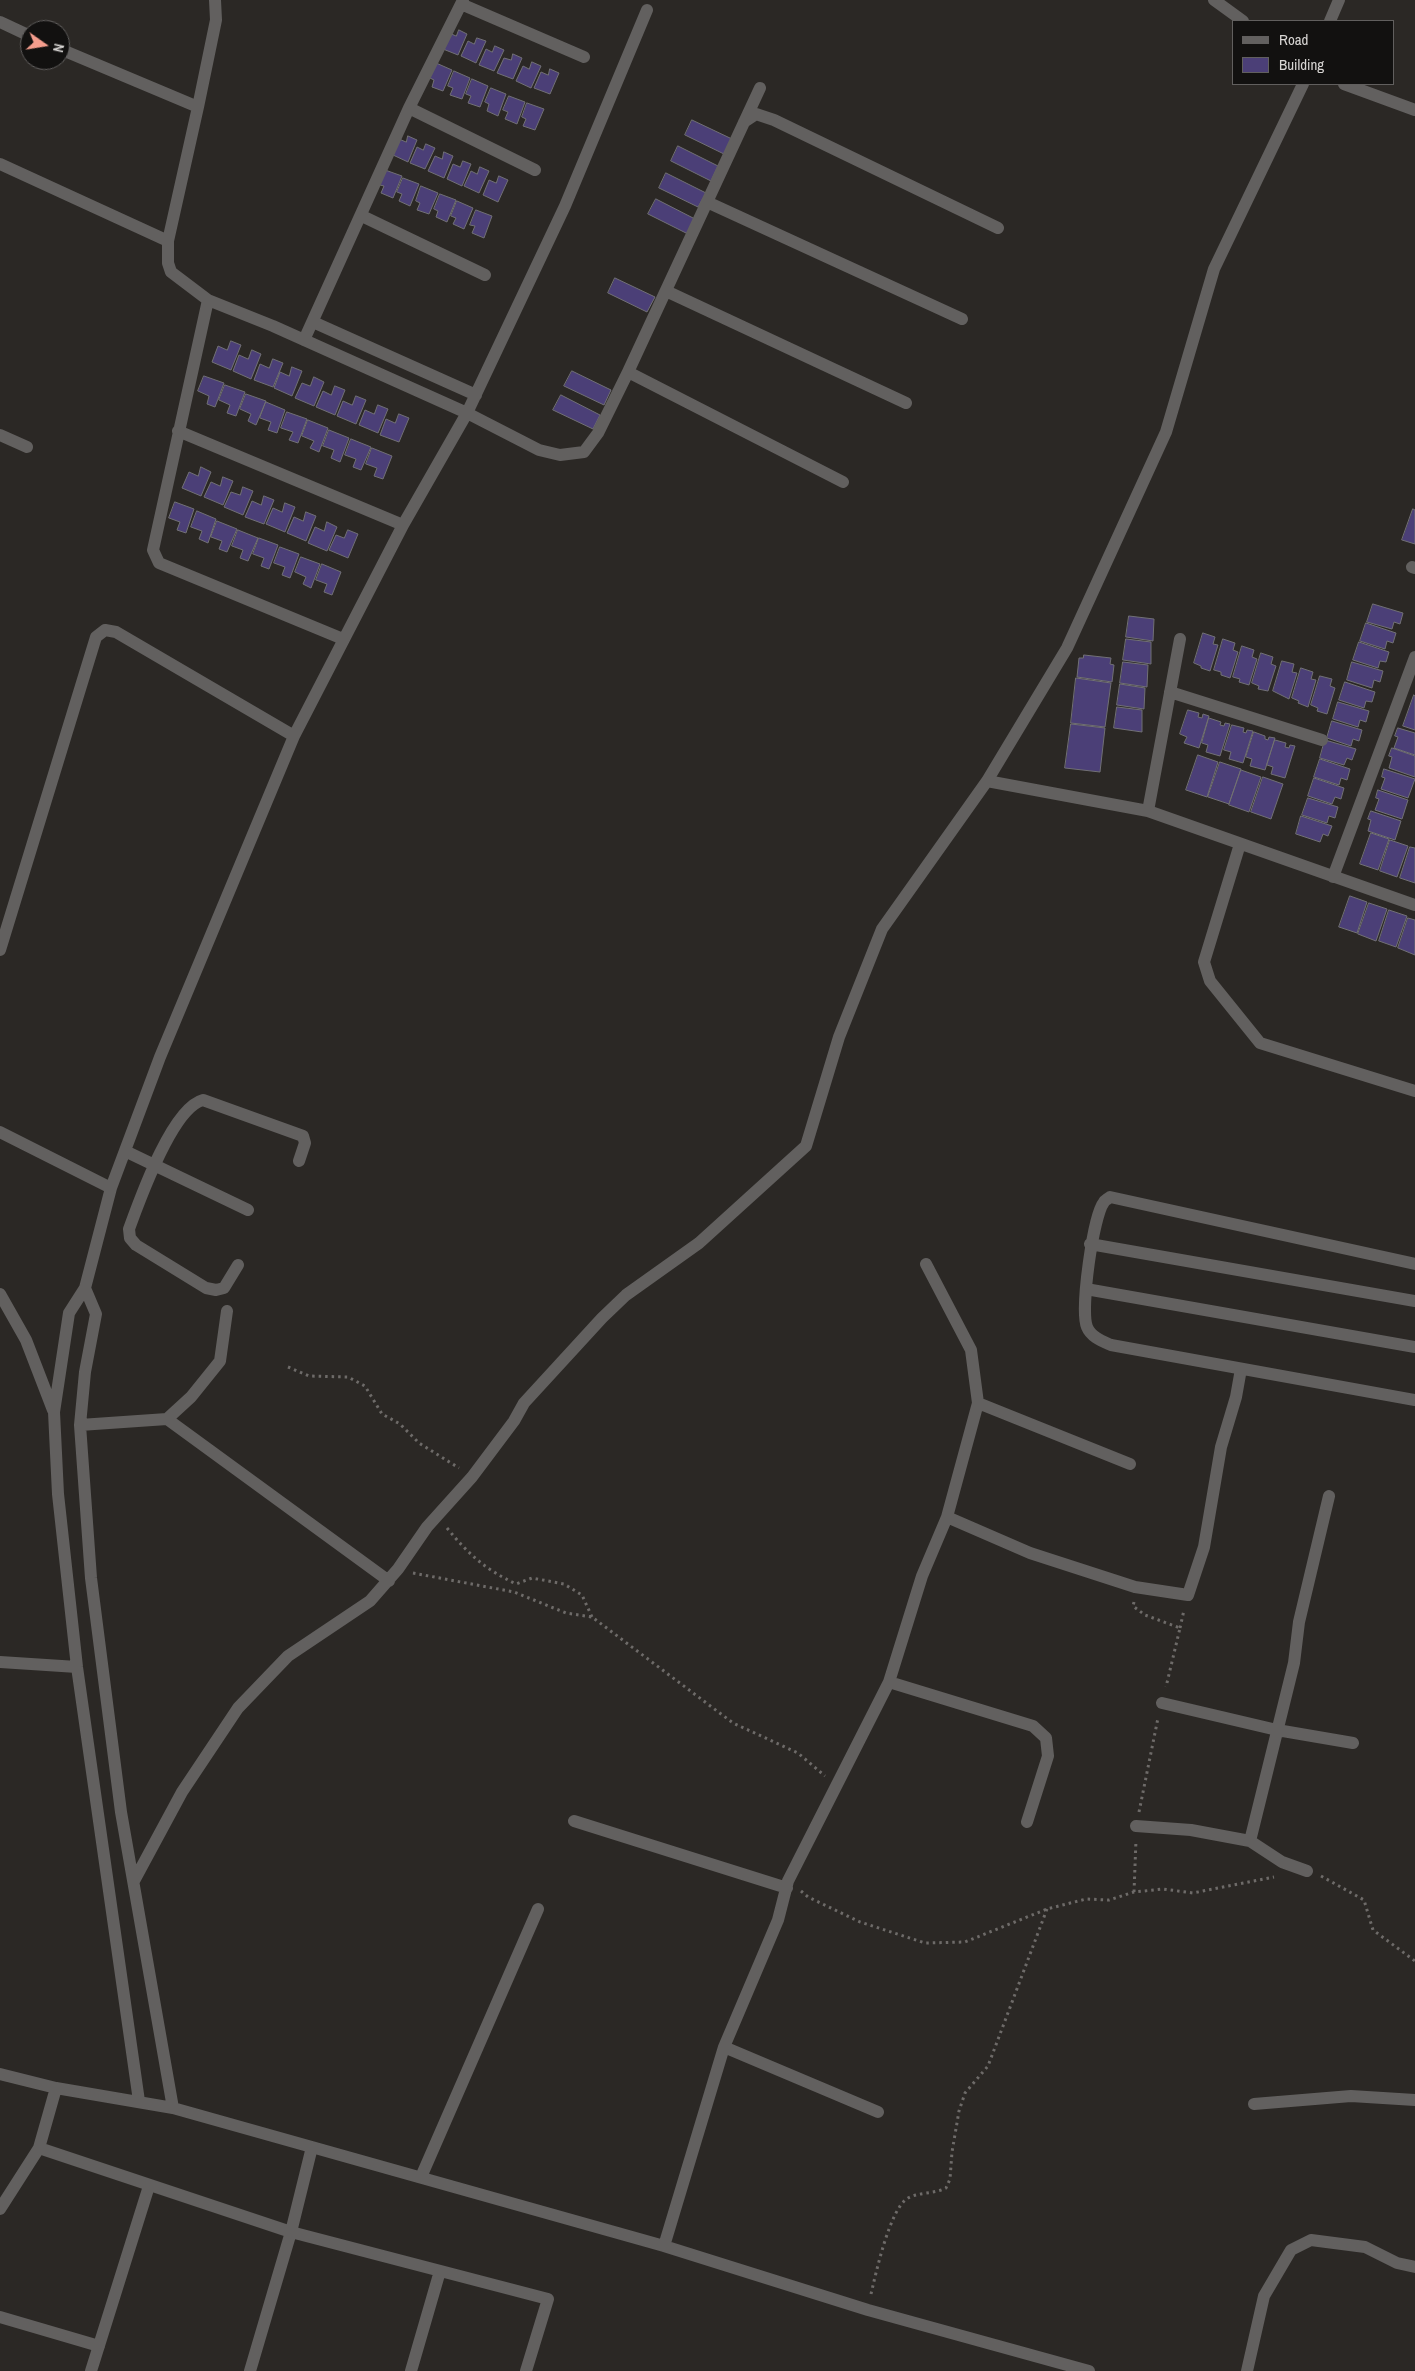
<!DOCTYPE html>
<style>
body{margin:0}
#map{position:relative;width:1415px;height:2371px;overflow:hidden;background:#2b2825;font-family:"Archivo Narrow",sans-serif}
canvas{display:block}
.legend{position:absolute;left:1232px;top:20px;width:162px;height:65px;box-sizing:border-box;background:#121110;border:1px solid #615f5e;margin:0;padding:6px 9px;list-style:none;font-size:15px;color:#d7d5d3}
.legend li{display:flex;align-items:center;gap:10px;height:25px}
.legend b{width:25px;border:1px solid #615f5e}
.north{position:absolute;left:20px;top:20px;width:50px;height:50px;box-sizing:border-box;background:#121110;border:1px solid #615f5e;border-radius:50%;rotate:103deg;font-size:14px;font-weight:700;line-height:20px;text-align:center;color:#d7d5d3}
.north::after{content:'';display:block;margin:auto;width:18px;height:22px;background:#f49d8d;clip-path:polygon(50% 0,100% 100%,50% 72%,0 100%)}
</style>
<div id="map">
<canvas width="1415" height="2371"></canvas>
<ul class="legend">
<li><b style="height:6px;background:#62605f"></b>Road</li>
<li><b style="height:14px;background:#4b3f77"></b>Building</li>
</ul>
<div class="north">N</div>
</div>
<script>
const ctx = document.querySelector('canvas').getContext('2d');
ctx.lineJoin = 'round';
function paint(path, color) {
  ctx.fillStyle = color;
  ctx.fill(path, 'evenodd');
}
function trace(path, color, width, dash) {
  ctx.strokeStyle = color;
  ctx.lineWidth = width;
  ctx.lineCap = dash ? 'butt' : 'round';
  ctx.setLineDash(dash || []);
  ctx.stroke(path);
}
const building = new Path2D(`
 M459,30L467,34L458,55L443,49L449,33L456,36Z
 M477,38L486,41L476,63L461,56L468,41L474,44Z
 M495,46L504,50L494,71L479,65L486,49L492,52Z
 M513,54L522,58L513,79L497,73L504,58L511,60Z
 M532,62L541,66L531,88L516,81L523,66L529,69Z
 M436,63L452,70L443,91L432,87L434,80L430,78Z
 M550,69L559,73L550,94L534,88L541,72L548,75Z
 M454,71L470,78L462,99L450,95L453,88L448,86Z
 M472,79L488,86L480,107L468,103L471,96L466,94Z
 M491,88L506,94L498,116L487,111L489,104L485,102Z
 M509,96L525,102L517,124L505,119L508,112L503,110Z
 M527,103L544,109L535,130L523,126L526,119L522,117Z
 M692,120L732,139L724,154L685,135Z
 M408,136L417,140L408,162L393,155L399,139L406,142Z
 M426,144L435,148L425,169L410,163L417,147L423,150Z
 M678,146L718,166L711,181L671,161Z
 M444,152L453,156L444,178L428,171L435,156L442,159Z
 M463,161L471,164L462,186L447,179L453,164L460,167Z
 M480,167L489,171L479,193L464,186L471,171L477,174Z
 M385,170L402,176L393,198L381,193L384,186L380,185Z
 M666,173L706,193L698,207L659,188Z
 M499,176L508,180L498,202L483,195L489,180L496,183Z
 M403,178L419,184L410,206L399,201L402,194L397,192Z
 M421,186L438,193L429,214L417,210L420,203L416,201Z
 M440,194L456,200L447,222L436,217L438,211L434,209Z
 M656,199L695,219L688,234L648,214Z
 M457,201L473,208L464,229L453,224L456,218L451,216Z
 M476,210L492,216L484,238L472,233L475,226L470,225Z
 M615,278L655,297L647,312L608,293Z
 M231,341L241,345L231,370L212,362L218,346L227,350Z
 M252,350L261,354L251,379L233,371L239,355L248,359Z
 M273,359L283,363L273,387L254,380L260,364L269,368Z
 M292,367L302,371L292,396L274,388L280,372L289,376Z
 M572,371L611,390L604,405L564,386Z
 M204,376L224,383L215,407L207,404L209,396L198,391Z
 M314,377L324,382L314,406L295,398L302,383L310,386Z
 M225,385L245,392L236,416L227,413L230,405L219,400Z
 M335,386L345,390L335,415L316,407L323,391L331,395Z
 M246,394L266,401L256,425L248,421L251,414L240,409Z
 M561,395L600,415L593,429L553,410Z
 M356,396L366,400L356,424L337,416L343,401L352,405Z
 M266,402L285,410L277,433L268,430L271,422L260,418Z
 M378,405L388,409L378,433L359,425L365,410L374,414Z
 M287,412L307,419L298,443L289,440L293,432L281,428Z
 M399,414L409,418L399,442L380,435L386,419L395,423Z
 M308,420L328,428L319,452L310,448L314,441L302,436Z
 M329,430L349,438L340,462L331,458L334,450L323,446Z
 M351,439L371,447L361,470L353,467L356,459L345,455Z
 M372,448L392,456L383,479L374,476L377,468L366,464Z
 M201,467L211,472L201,496L182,488L189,472L198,476Z
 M223,477L233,481L223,505L204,497L211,482L220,486Z
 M243,487L253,491L243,515L224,507L231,492L240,495Z
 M264,496L274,500L264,524L245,517L252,501L261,505Z
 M175,502L194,509L186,533L177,530L180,522L169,518Z
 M285,503L295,507L285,532L266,524L273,508L282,512Z
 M1413,509L1415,510V544L1402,540Z
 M197,511L216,519L208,543L199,539L202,531L191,527Z
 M306,512L316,516L306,541L287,533L294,517L303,521Z
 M217,521L237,529L227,552L219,549L222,541L211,537Z
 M327,522L337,527L327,551L308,543L315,527L324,531Z
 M238,530L258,538L248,561L240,558L243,550L232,546Z
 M348,530L358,534L348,558L329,550L336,535L344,538Z
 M259,538L278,545L269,569L261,566L264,558L253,554Z
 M280,547L299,554L290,578L282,575L285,567L274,563Z
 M301,557L320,564L311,588L303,584L306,577L295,572Z
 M322,564L341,572L332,595L324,592L327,584L316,580Z
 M1373,604L1403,613L1400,624L1394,622L1392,629L1367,622Z
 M1129,616L1154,619L1153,641L1126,637Z
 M1366,623L1396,633L1393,643L1387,641L1385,649L1360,641Z
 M1203,633L1215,637L1213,644L1218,645L1210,671L1201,668V666L1194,663Z
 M1126,639L1151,642V664L1123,660Z
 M1223,639L1235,643L1233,650L1238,652L1230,678L1221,675V672L1214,670Z
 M1359,642L1389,652L1386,662L1380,661L1378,668L1353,660Z
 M1242,646L1254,650L1252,657L1257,659L1249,685L1239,682L1240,679L1233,677Z
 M1261,653L1273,657L1271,664L1276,666L1268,691L1258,689L1259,686L1252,683Z
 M1084,655L1111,658L1110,664L1114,665L1112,682L1077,677L1079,658H1083Z
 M1282,661L1294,664L1292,672L1297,673L1289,699L1273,691Z
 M1123,662L1148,665L1147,687L1120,683Z
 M1352,662L1383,671L1380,682L1374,680L1372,688L1347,680Z
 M1301,668L1313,672L1311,679L1316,680L1308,707L1298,703L1299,701L1292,698Z
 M1320,676L1332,679L1330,686L1335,688L1327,714L1317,711L1318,708L1311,705Z
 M1076,678L1111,683L1105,727L1071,723Z
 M1345,682L1375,692L1372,702L1366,701L1364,708L1339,700Z
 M1120,684L1145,688L1144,709L1117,705Z
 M1414,695L1415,696V730L1403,726Z
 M1338,702L1369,711L1366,722L1360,720L1358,727L1333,719Z
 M1117,707L1142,710V732L1114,728Z
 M1188,710L1199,713L1198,717L1202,718L1203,714L1209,716L1199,748L1184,743L1187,737L1180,734Z
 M1209,718L1221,722L1220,725L1224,726L1225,723L1230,724L1220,756L1206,752L1208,745L1202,743Z
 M1332,721L1362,730L1359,741L1353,739L1351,746L1327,738Z
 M1071,724L1105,728L1100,772L1065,768Z
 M1232,725L1244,728L1243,732L1246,733L1247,730L1253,731L1243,763L1229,759L1231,752L1224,750Z
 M1398,728L1415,733V755L1394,748L1398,737L1395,736Z
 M1254,732L1265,736V739L1268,740L1269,737L1275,738L1265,770L1250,766L1252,759L1246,757Z
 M1275,740L1286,743L1285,747L1289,748L1290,745L1295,746L1285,778L1271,774L1273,767L1267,765Z
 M1325,740L1356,749L1352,760L1347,758L1344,765L1320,758Z
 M1392,748L1415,756V777L1389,768L1392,757L1389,756Z
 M1198,755L1218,762L1207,797L1186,790Z
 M1320,759L1350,769L1347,780L1341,778L1339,785L1314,777Z
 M1220,762L1241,769L1229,804L1208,797Z
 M1384,769L1415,779L1408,798L1381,789L1385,778L1382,777Z
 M1241,770L1261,777L1249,812L1229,805Z
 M1263,777L1283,784L1271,819L1251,812Z
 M1314,778L1344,788L1341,799L1335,797L1332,804L1308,796Z
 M1378,790L1408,800L1402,819L1375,810L1379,799L1376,798Z
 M1308,798L1338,807L1335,818L1329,816L1327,823L1302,815Z
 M1371,811L1401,821L1395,840L1368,831L1371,820L1368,819Z
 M1301,816L1332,826L1328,836L1323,834L1320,842L1296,834Z
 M1371,833L1389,839L1378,870L1360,864Z
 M1390,840L1408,846L1397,877L1380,871Z
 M1410,847L1415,848V883L1400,878Z
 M1350,896L1367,902L1357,933L1339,927Z
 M1369,903L1387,909L1376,941L1358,934Z
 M1389,910L1407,916L1396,947L1379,941Z
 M1408,918L1415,920V955L1398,948Z`);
paint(building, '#4b3f77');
trace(building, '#717075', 1);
trace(new Path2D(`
 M288,1367L309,1376L348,1377L365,1386L382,1414L400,1424L419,1443L459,1468
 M447,1528C469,1555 485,1569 516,1584L532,1578L564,1584L582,1595L592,1617
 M413,1573L514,1592L566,1613L592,1617L733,1723L798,1753L825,1776
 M1134,1602L1133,1606L1145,1615L1180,1628L1166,1687
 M1180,1628L1184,1610
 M1139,1812L1158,1718
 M1321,1876L1364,1900L1373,1930L1415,1961
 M801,1891L808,1897L860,1922L925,1943L965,1942L1047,1909L1086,1899L1109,1900L1134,1892L1163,1889L1193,1893L1274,1877
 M1134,1892L1136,1840
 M871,2294C876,2273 890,2208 908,2198C919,2192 934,2194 946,2188L950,2179L952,2152L959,2111L965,2093L988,2066L1047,1909`), '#6e6b69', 3, [2.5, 4]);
trace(new Path2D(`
 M1214,0L1243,21
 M461,4L584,57
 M1330,21L1339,0
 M0,22L30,36
 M60,49L198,107L168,241V263L171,272L208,300L273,326L467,413L539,450L560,455L584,452L598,433L628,372L760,88
 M1344,84L1415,110
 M198,107L216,20L215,0
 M409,108L535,170
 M744,122L756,114L774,120L998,228
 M0,164L168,241
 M707,202L962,319
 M362,216L485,275
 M666,291L906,403
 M208,300L153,550L159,563L343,639
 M313,322L476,395
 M304,340L409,108L463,0
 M628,372L843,482
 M178,431L403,525
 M0,435L27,447
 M1412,567L1415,568
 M1170,692L1322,740
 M987,781L1148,811L1415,905
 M1148,811L1180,639
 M1240,844L1204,962L1210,981L1260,1043L1415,1091
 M1333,877L1415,657
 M0,950L96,637L105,630L116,632L294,736
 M0,1132L111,1188
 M125,1151L248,1210
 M1090,1244L1415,1301
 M1415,1264L1110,1197C1108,1199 1105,1200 1104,1202C1093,1216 1080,1310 1087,1327C1091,1337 1102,1341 1111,1345L1415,1400
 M238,1265L224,1288L216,1290L206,1288L136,1245L130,1238L129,1229C140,1199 172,1108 203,1100L303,1136L305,1143L299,1161
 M85,1288L96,1314L85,1372L80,1425L91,1578L121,1812L173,2108
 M1086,1289L1415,1347
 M0,1294L26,1340L53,1410
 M978,1403L1130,1464
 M167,1419L389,1581
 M80,1425L167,1419L191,1397L220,1361L227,1311
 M947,1517L1030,1553L1135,1587L1188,1595L1204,1547L1221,1447L1236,1397L1241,1369
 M0,1662L77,1667
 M889,1682L1033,1726L1046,1738L1048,1756L1027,1822
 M1162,1703L1277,1730L1353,1743
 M574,1821L787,1888
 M1136,1826L1191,1830L1250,1841L1282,1862L1307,1871
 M1250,1841L1294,1663L1299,1622L1329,1496
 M134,1881L182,1792L238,1708L288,1656L370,1601L398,1569L427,1527L472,1477L514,1421L524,1403L602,1318L626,1295L699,1243L806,1146L839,1037L882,929L987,781L1067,648L1166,432L1214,269L1303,84
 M724,2047L878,2112
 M0,2074L56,2088L173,2108L664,2246L868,2310L1089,2371
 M139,2101L77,1667L58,1494L54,1412L69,1313L85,1288L111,1188L160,1057L294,736L403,525L467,413L565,206L647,10
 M1254,2104L1351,2096L1415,2100
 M39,2148L291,2232L548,2299L526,2371
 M421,2177L538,1909
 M0,2209L39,2148L56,2088
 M664,2246L724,2047L778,1920L788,1881L889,1682L922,1576L947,1517L978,1403L971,1350L926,1264
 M0,2317L99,2346
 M91,2371L149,2186
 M250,2371L291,2232L312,2147
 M411,2371L440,2271
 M1247,2371L1264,2296L1291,2250L1311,2240L1365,2247L1397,2263L1415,2267`), '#62605f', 12);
</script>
